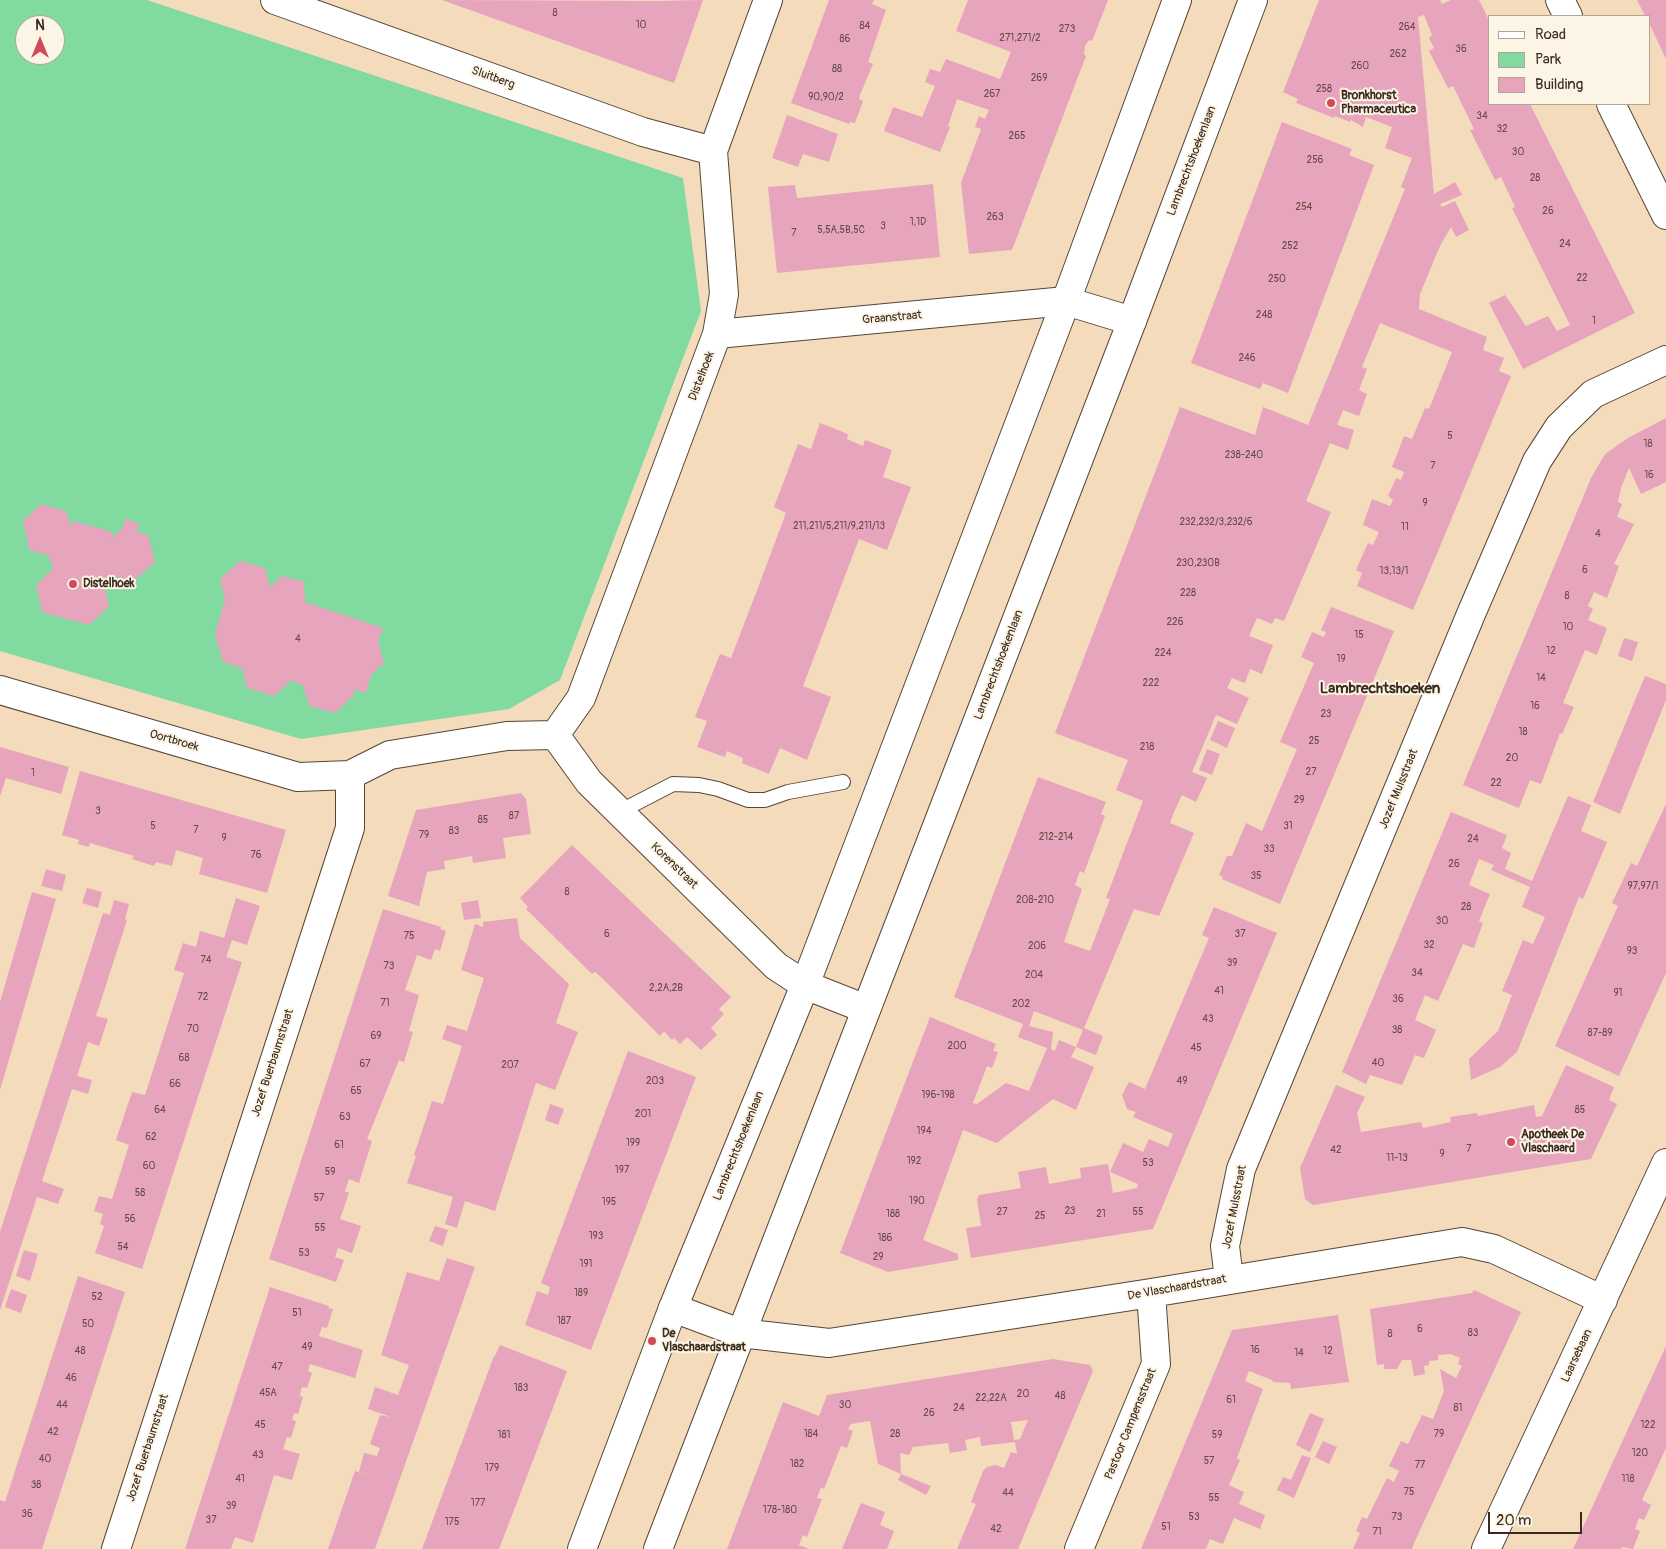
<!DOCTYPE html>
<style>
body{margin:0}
#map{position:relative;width:1666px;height:1549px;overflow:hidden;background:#f3dbbc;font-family:Pangolin,sans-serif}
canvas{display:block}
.legend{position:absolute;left:1488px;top:15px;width:162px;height:90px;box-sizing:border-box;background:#fcf5e5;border:1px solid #afa495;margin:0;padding:6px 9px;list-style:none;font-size:15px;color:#3b2a1e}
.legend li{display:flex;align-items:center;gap:10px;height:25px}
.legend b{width:25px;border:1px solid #afa495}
.north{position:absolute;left:15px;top:15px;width:50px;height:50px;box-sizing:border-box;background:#fcf5e5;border:1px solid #afa495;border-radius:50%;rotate:0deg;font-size:14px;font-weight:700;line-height:20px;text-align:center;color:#3b2a1e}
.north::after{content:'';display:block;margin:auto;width:18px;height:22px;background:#d1495b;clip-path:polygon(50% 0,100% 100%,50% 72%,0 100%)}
.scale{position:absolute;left:1488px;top:1512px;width:94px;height:22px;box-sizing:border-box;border:2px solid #3b2a1e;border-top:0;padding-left:6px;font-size:15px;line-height:18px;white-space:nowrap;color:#3b2a1e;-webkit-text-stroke:4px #fcf5e5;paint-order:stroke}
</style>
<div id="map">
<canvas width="1666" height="1549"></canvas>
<ul class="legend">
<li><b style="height:6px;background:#fff"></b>Road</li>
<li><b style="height:14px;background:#81da9f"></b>Park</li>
<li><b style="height:14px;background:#e6a5bc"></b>Building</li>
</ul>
<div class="north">N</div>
<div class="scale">20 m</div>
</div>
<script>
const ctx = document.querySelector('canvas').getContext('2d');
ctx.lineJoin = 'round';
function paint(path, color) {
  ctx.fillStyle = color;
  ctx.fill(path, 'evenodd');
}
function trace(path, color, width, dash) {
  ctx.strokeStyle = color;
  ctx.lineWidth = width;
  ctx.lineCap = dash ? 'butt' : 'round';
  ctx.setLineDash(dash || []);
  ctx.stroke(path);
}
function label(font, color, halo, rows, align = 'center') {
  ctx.font = font + ' Pangolin,sans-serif';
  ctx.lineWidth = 4;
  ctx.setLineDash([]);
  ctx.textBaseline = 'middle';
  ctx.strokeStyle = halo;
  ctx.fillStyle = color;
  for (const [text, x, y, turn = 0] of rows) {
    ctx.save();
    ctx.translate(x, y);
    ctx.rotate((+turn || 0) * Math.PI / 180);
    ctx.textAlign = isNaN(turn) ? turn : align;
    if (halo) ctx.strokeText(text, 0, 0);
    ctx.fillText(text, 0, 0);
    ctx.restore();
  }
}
paint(new Path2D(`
 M0,0H147L683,178L701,311L560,680L509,709L301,739L0,651ZM25,25H55V55H25Z`), '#81da9f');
paint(new Path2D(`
 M442,0L657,1L703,0L674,83Z
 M829,0H874L872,4L886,10L868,62L873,64L860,95L859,99L863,101L855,123L850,122L849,124L791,103Z
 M968,0H1108L1092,41L1089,40L1085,46L1084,54L1086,56L1012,250L969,254L961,183L981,129L975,127L979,116L985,119L989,110L957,99L948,126L950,127L940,152L884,131L893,107L922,117L935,86L925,82L930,69L940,72L946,59L1000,79L1011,52L956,31Z
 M1319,0H1440L1442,4L1451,0H1479L1490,22V104H1530L1635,313L1523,369L1489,303L1505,295L1526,326L1548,316L1557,331L1570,325L1512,208L1515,207L1501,177L1495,180L1470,130L1474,129L1453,86L1448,88L1429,51L1434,48L1429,38L1432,35L1424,15L1418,17L1434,194L1455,182L1462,195L1440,204L1442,207L1455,201L1469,230L1456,237L1451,227L1440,246L1420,294L1419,309L1487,337L1483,350L1504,358L1499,371L1511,376L1436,556L1413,610L1357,586L1362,573L1356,570L1368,543L1373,545L1379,532L1363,525L1372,499L1390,506L1393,500L1388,496L1396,478L1401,480L1404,472L1392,467L1404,436L1412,439L1425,408L1429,409L1452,352L1380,323L1362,367L1367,369L1359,390L1367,394L1359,416L1343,410L1337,425L1354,430L1348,450L1330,443L1306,501L1331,512L1284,621L1275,618L1272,624L1257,618L1249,636L1273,645L1262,674L1250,669L1245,683L1232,678L1227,688L1249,698L1237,724L1216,715L1192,772L1207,778L1196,802L1182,795L1174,812L1170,823L1194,833L1159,916L1134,909L1084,1028L1103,1036L1096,1055L1076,1047L1071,1057L1094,1067L1076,1110L1053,1099L997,1143L963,1130L923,1240L958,1254V1260L888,1272L840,1253L930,1017L996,1044L993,1051L998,1052L992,1068L987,1066L973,1103L977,1104L1006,1083L1029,1091L1047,1048L1018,1037L1023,1024L954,997L1038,777L1106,802L1101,814L1105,816L1084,873L1080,871L1075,885L1082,889L1064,942L1090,951L1110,899L1106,898L1143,801L1116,790L1128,760L1055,733L1180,407L1255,435L1263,407L1308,425L1405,189L1401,187L1412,158L1385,148L1392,127L1366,117L1363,127L1351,120L1350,122L1335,116L1334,118L1296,103L1298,99L1283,92ZM1034,1011L1083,1030L1076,1047L1059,1040L1055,1051L1051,1049L1053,1032L1029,1026Z
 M1637,0H1666V59L1650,25V16H1645Z
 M787,115L838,134L829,162L803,154L798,167L772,158Z
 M1282,122L1352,149L1349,155L1374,165L1288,393L1263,383L1260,389L1191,363Z
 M933,184L940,257L777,273L768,187L795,185L797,198Z
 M1666,418V482L1641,494L1629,468L1621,488L1618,502L1622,504L1617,517L1634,524L1614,564L1619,566L1607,598L1594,592L1588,606L1593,609L1588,620L1607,628L1597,655L1585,650L1563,703L1574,707L1562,734L1560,733L1541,784L1530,780L1519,808L1463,785L1591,478L1605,454L1628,438Z
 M820,423L848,434L847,439L863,446L865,440L892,450L883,477L911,487L887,550L859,539L803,686L831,697L807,760L780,748L769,774L742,763L743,758L727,751L725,757L697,747L707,721L695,717L720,654L731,658L759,585L786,513L774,507L798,444L811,449Z
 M41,504L66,511L71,527L73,521L113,532L111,539L123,527L125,519L139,523L137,532L148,535L155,562L134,581L114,576L104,585L109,606L89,625L42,612L36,586L53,568L48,555L30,551L23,521Z
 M240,561L265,568L270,587L282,576L304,582L305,602L383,628L378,642L384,663L371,675L366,693L354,689L355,694L335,713L309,706L303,685L290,681L274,696L247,688L242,668L223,662L215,634L225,599L220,579Z
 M1331,607L1394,631L1280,904L1222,879L1223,877L1219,875L1227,856H1232L1246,823L1262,831L1297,749L1280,742L1314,663L1301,657L1312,632L1324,637L1326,632L1321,630Z
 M1624,638L1638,642L1632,661L1618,656Z
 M1645,676L1666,684V700L1620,814L1593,802Z
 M1218,721L1235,728L1227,748L1210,740Z
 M0,747L69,767L61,794L6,778L0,796Z
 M1207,749L1220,754L1212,775L1199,770Z
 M80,771L286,830L267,893L199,874L203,858L176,850L172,866L156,862L154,866L132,859L134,856L90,843L89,847L78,844L79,840L62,835Z
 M521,793L526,799L531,834L503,838L506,858L473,863L472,856L444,861L445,869L427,872L419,906L388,896L416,810Z
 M1568,796L1591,805L1581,831L1607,842L1583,899L1579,897L1517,1052L1500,1067L1471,1080L1469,1059L1498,1031L1512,995L1502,991L1523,940L1533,944L1545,917L1522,907L1530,887L1491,870L1494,865L1479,859L1469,885L1490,894L1479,921L1483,923L1474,948L1463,944L1438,1001L1425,995L1415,1020L1436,1030L1424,1058L1415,1055L1402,1085L1370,1075L1366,1084L1342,1072L1451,812L1507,835L1502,848L1511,853L1505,869L1532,881Z
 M1666,804V973L1619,1076L1555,1046L1618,906L1612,903L1631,863L1637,866Z
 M572,845L731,997L719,1009L724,1014L711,1028L717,1035L701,1050L687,1037L680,1044L674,1038L672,1040L664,1031L660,1036L602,978L595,972L592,974L526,909L528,907L520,898Z
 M46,869L66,875L62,891L41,886Z
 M87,888L102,892L98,908L82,903Z
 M32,892L56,899L0,1090V1002Z
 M236,898L260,906L247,945L232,940L226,957L242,962L142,1269L95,1253L104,1226L100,1224L103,1214L94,1211L99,1196L112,1199L129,1145L116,1140L132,1092L145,1095L184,973L174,970L183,943L196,947L200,931L224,938Z
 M114,900L129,904L125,919L127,920L96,1016L108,1019L99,1046L88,1042L77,1076L92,1080L88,1094L72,1089L42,1181L64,1189L58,1204L37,1197L0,1310V1232L103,913L110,915Z
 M478,900L481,918L464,920L461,903Z
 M1214,907L1277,933L1153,1229L971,1258L966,1228L981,1226L977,1199L979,1195L1021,1188L1018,1172L1046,1167L1049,1184L1081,1178L1080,1168L1108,1164L1113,1193L1137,1188L1138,1184L1110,1172L1123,1143L1143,1152L1149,1139L1168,1147L1173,1134L1133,1117L1136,1112L1127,1109L1122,1095L1129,1082L1145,1089L1209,938L1202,935Z
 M383,909L441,927L440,929L446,931L440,951L435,949L431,960L417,955L405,990L419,995L409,1031L413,1032L404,1062L399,1060L367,1139L372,1141L359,1183L349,1179L345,1191L349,1193L340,1219L361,1226L352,1253L338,1248L335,1257L344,1260L336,1282L269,1259Z
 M517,918L520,938L569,984L556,1023L578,1032L555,1090L536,1083L495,1211L465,1201L457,1228L445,1224L453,1197L407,1183L416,1156L414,1155L432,1101L443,1104L462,1046L442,1039L447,1025L467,1031L484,978L461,970L475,924L483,927V922Z
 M628,1051L696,1077L591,1350L525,1325L537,1291L548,1295L550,1287L541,1283Z
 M1566,1065L1614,1087L1609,1100L1617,1104L1591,1159L1313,1205L1305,1199L1300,1168L1336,1085L1365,1097L1357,1113L1361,1132L1421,1122L1423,1128L1451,1122L1450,1117L1477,1113L1478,1116L1534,1105L1536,1117L1542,1116Z
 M550,1104L564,1109L558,1125L545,1120Z
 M435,1226L448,1230L443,1246L429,1241Z
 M24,1250L38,1254L30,1281L16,1276Z
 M447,1258L475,1267L375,1549H328L355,1471L370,1476L359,1472L364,1453L377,1456L380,1448L370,1444L380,1415L391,1417L368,1409L375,1387L398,1395L409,1365L381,1355L407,1272L439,1281Z
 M78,1276L125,1292L42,1549H0V1500L5,1502Z
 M270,1287L329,1306L328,1308L333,1309L327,1328L322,1327L319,1336L363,1350L355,1378L310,1364L308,1371L312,1373L307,1388L302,1387L301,1390L300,1396L303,1397L298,1414L294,1413L292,1420L296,1421L291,1438L287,1437L283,1449L300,1454L292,1480L274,1475L253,1543L235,1537L231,1549H185Z
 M11,1289L27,1295L21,1313L5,1307Z
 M1474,1290L1521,1312L1415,1541L1412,1549H1353L1360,1533L1356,1531L1362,1517L1367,1519L1387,1478L1394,1482L1399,1471L1389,1466L1401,1441L1408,1444L1422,1415L1433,1419L1444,1391L1440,1369L1456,1378L1462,1366L1458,1364L1460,1358L1451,1354L1438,1355V1360L1429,1361V1365L1424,1366L1425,1374L1414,1376L1411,1360H1402L1397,1369H1384V1364L1377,1365L1370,1309L1472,1293Z
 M1338,1315L1349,1382L1291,1389L1290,1383L1273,1382L1272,1380L1249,1371L1245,1381L1263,1389L1237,1458L1240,1460L1229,1485L1244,1492L1239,1504L1265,1515L1260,1529L1234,1518L1223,1544L1210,1539L1206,1549H1141L1232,1330Z
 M500,1345L567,1371L519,1497L499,1549H422L494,1356H495Z
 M1666,1346V1448L1642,1500L1651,1505L1644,1520L1639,1518L1635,1529L1640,1531L1633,1549L1622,1547L1621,1549H1573Z
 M1053,1359L1090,1365L1093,1371L1018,1549H957L976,1504L971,1502L983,1471L987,1467L996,1465L1004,1468L1011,1452L1017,1454L1015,1442L981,1446L980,1437L965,1440L967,1450L950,1453L948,1443L913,1447L909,1455L900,1453L901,1474L878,1464L870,1421L851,1424L848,1429L853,1431L847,1448L841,1446L824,1489L821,1487L817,1498L822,1499L807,1537L803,1535L799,1545L809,1549H727L783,1402L819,1416L827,1395ZM1028,1420L1020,1439L1014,1440L1011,1422Z
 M1310,1413L1324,1419L1310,1452L1296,1445Z
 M1323,1441L1337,1447L1329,1464L1315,1457Z
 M1302,1455L1311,1458L1294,1498L1277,1490L1283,1477L1291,1480Z
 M901,1474L931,1486L926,1495L898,1480Z
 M861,1503L885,1512L880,1525L894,1531L887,1549H842Z`), '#e6a5bc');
const service = new Path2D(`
 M619,812L673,784L699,785L718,789L748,800H765L788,792L843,782`);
const minor = new Path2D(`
 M275,0L643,132L713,151
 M1560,0L1568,16
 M1611,104L1666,215
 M717,334L1066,301L1132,321
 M0,690L298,777L350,775L390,755L507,736L555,735
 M555,735L581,698L717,334L724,294L713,151L768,0
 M555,735L589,782L776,966L805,985L866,1009
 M1229,1279L1225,1246L1241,1169L1471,614L1537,461L1559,427L1593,394L1666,360
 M673,1308L740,1333L829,1343L1151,1293L1462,1242L1494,1249L1603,1300
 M116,1549L350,828V775
 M1079,1549L1156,1364L1151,1293
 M1486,1549L1666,1163`);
const tertiary = new Path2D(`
 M582,1549L673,1308L805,985L1066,301L1177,0
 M658,1549L1132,321L1253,0`);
trace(service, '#574536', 16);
trace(minor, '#574536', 30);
trace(tertiary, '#574536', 30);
trace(service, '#fff', 14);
trace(minor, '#fff', 28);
trace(tertiary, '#fff', 28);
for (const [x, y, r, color] of [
 [1331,103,5,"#d1495b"],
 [73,584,5,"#d1495b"],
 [1511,1142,5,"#d1495b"],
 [652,1341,5,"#d1495b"]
]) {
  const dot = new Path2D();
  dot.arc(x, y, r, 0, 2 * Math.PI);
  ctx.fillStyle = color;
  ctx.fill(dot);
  trace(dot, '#fcf5e5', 2);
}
label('10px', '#664946', null, [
 ["8",555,13],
 ["10",641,25],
 ["84",865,26],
 ["264",1407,27],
 ["273",1067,29],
 ["271,271/2",1020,38],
 ["86",845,39],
 ["36",1461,49],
 ["262",1398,54],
 ["260",1360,66],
 ["88",837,69],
 ["269",1039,78],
 ["258",1324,89],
 ["267",992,94],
 ["90,90/2",826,97],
 ["34",1482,116],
 ["32",1502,129],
 ["265",1017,136],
 ["30",1518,152],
 ["256",1315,160],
 ["28",1535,178],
 ["254",1304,207],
 ["26",1548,211],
 ["263",995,217],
 ["1,1D",918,222],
 ["3",883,226],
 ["5,5A,5B,5C",841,230],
 ["7",794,233],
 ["24",1565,244],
 ["252",1290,246],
 ["22",1582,278],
 ["250",1277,279],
 ["248",1264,315],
 ["1",1594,321],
 ["246",1247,358],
 ["5",1450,436],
 ["18",1648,444],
 ["238-240",1244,455],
 ["7",1433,466],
 ["16",1649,475],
 ["9",1425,503],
 ["232,232/3,232/6",1216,522],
 ["211,211/5,211/9,211/13",839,526],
 ["11",1405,527],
 ["4",1598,534],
 ["230,230B",1198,563],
 ["6",1585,570],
 ["13,13/1",1394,571],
 ["228",1188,593],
 ["8",1567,596],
 ["226",1175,622],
 ["10",1568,627],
 ["15",1359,635],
 ["4",298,639],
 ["12",1551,651],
 ["224",1163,653],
 ["19",1341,659],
 ["14",1541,678],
 ["222",1151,683],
 ["16",1535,706],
 ["23",1326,714],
 ["18",1523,732],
 ["25",1314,741],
 ["218",1147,747],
 ["20",1512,758],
 ["27",1311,772],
 ["1",33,773],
 ["22",1496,783],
 ["29",1299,800],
 ["3",98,811],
 ["87",514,816],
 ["85",483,820],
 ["5",153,826],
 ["31",1288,826],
 ["7",196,830],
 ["83",454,831],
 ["79",424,835],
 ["212-214",1056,837],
 ["9",224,838],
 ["24",1473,839],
 ["33",1269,849],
 ["76",256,855],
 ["26",1454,864],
 ["35",1256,876],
 ["97,97/1",1643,886],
 ["8",567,892],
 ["208-210",1035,900],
 ["28",1466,907],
 ["30",1442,921],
 ["6",607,934],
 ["37",1240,934],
 ["75",409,936],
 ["32",1429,945],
 ["206",1037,946],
 ["93",1632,951],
 ["74",206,960],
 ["39",1232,963],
 ["73",389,966],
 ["34",1417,973],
 ["204",1034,975],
 ["2,2A,2B",666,988],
 ["41",1219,991],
 ["91",1618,993],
 ["72",203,997],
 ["36",1398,999],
 ["71",385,1003],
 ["202",1021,1004],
 ["43",1208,1019],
 ["70",193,1029],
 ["38",1397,1030],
 ["87-89",1600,1033],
 ["69",376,1036],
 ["200",957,1046],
 ["45",1196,1048],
 ["68",184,1058],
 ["40",1378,1063],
 ["67",365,1064],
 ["207",510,1065],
 ["203",655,1081],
 ["49",1182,1081],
 ["66",175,1084],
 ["65",356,1091],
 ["196-198",938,1095],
 ["64",160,1110],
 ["85",1580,1110],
 ["201",643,1114],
 ["63",345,1117],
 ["194",924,1131],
 ["62",151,1137],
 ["199",633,1143],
 ["61",339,1145],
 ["7",1469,1149],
 ["42",1336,1150],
 ["9",1442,1154],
 ["11-13",1397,1158],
 ["192",914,1161],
 ["53",1148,1163],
 ["60",149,1166],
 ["197",622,1170],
 ["59",330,1172],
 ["58",140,1193],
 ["57",319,1198],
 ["190",917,1201],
 ["195",609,1202],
 ["23",1070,1211],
 ["27",1002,1212],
 ["55",1138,1212],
 ["188",893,1214],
 ["21",1101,1214],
 ["25",1040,1216],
 ["56",130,1219],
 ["55",320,1228],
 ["193",596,1236],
 ["186",885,1238],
 ["54",123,1247],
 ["53",304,1253],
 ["29",878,1257],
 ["191",586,1264],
 ["189",581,1293],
 ["52",97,1297],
 ["51",297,1313],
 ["187",564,1321],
 ["50",88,1324],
 ["6",1420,1329],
 ["83",1473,1333],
 ["8",1390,1334],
 ["49",307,1347],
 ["16",1255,1350],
 ["48",80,1351],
 ["12",1328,1351],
 ["14",1299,1353],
 ["47",277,1367],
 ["46",71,1378],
 ["183",521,1388],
 ["45A",268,1393],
 ["20",1023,1394],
 ["48",1060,1396],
 ["22,22A",991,1398],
 ["61",1231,1400],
 ["44",62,1405],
 ["30",845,1405],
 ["24",959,1408],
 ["81",1458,1408],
 ["26",929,1413],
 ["45",260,1425],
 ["122",1648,1425],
 ["42",53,1432],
 ["184",811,1434],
 ["28",895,1434],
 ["79",1439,1434],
 ["181",504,1435],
 ["59",1217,1435],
 ["120",1640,1453],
 ["43",258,1455],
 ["40",45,1459],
 ["57",1209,1461],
 ["182",797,1464],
 ["77",1420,1465],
 ["179",492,1468],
 ["41",240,1479],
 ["118",1628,1479],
 ["38",36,1485],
 ["75",1409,1492],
 ["44",1008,1493],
 ["55",1214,1498],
 ["177",478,1503],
 ["39",231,1506],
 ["178-180",780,1510],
 ["36",27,1514],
 ["53",1194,1517],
 ["73",1397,1517],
 ["37",211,1520],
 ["175",452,1522],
 ["51",1166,1527],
 ["42",996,1529],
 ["71",1377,1532]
]);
label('12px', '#3b2a1e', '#fcf5e5', [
 ["Sluitberg",493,78,20],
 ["Lambrechtshoekenlaan",1192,161,-69],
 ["Graanstraat",892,318,-5],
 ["Distelhoek",702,376,-69],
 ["Lambrechtshoekenlaan",999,665,-69],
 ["Oortbroek",174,741,16],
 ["Jozef Mulsstraat",1399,789,-68],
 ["Korenstraat",674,866,44],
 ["Jozef Buerbaumstraat",273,1063,-72],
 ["Lambrechtshoekenlaan",739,1146,-68],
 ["Jozef Mulsstraat",1235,1207,-79],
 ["De Vlaschaardstraat",1177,1288,-10],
 ["Laarsebaan",1577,1356,-65],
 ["Pastoor Campensstraat",1131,1424,-68],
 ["Jozef Buerbaumstraat",148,1448,-72]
]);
label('bold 12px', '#3b2a1e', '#fcf5e5', [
 ["Bronkhorst",1341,96],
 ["Pharmaceutica",1341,110],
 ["Distelhoek",83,584],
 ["Apotheek De",1521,1135],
 ["Vlaschaard",1521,1149],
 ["De",662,1334],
 ["Vlaschaardstraat",662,1348]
], 'left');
label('bold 15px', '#3b2a1e', '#fcf5e5', [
 ["Lambrechtshoeken",1380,689]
]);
</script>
